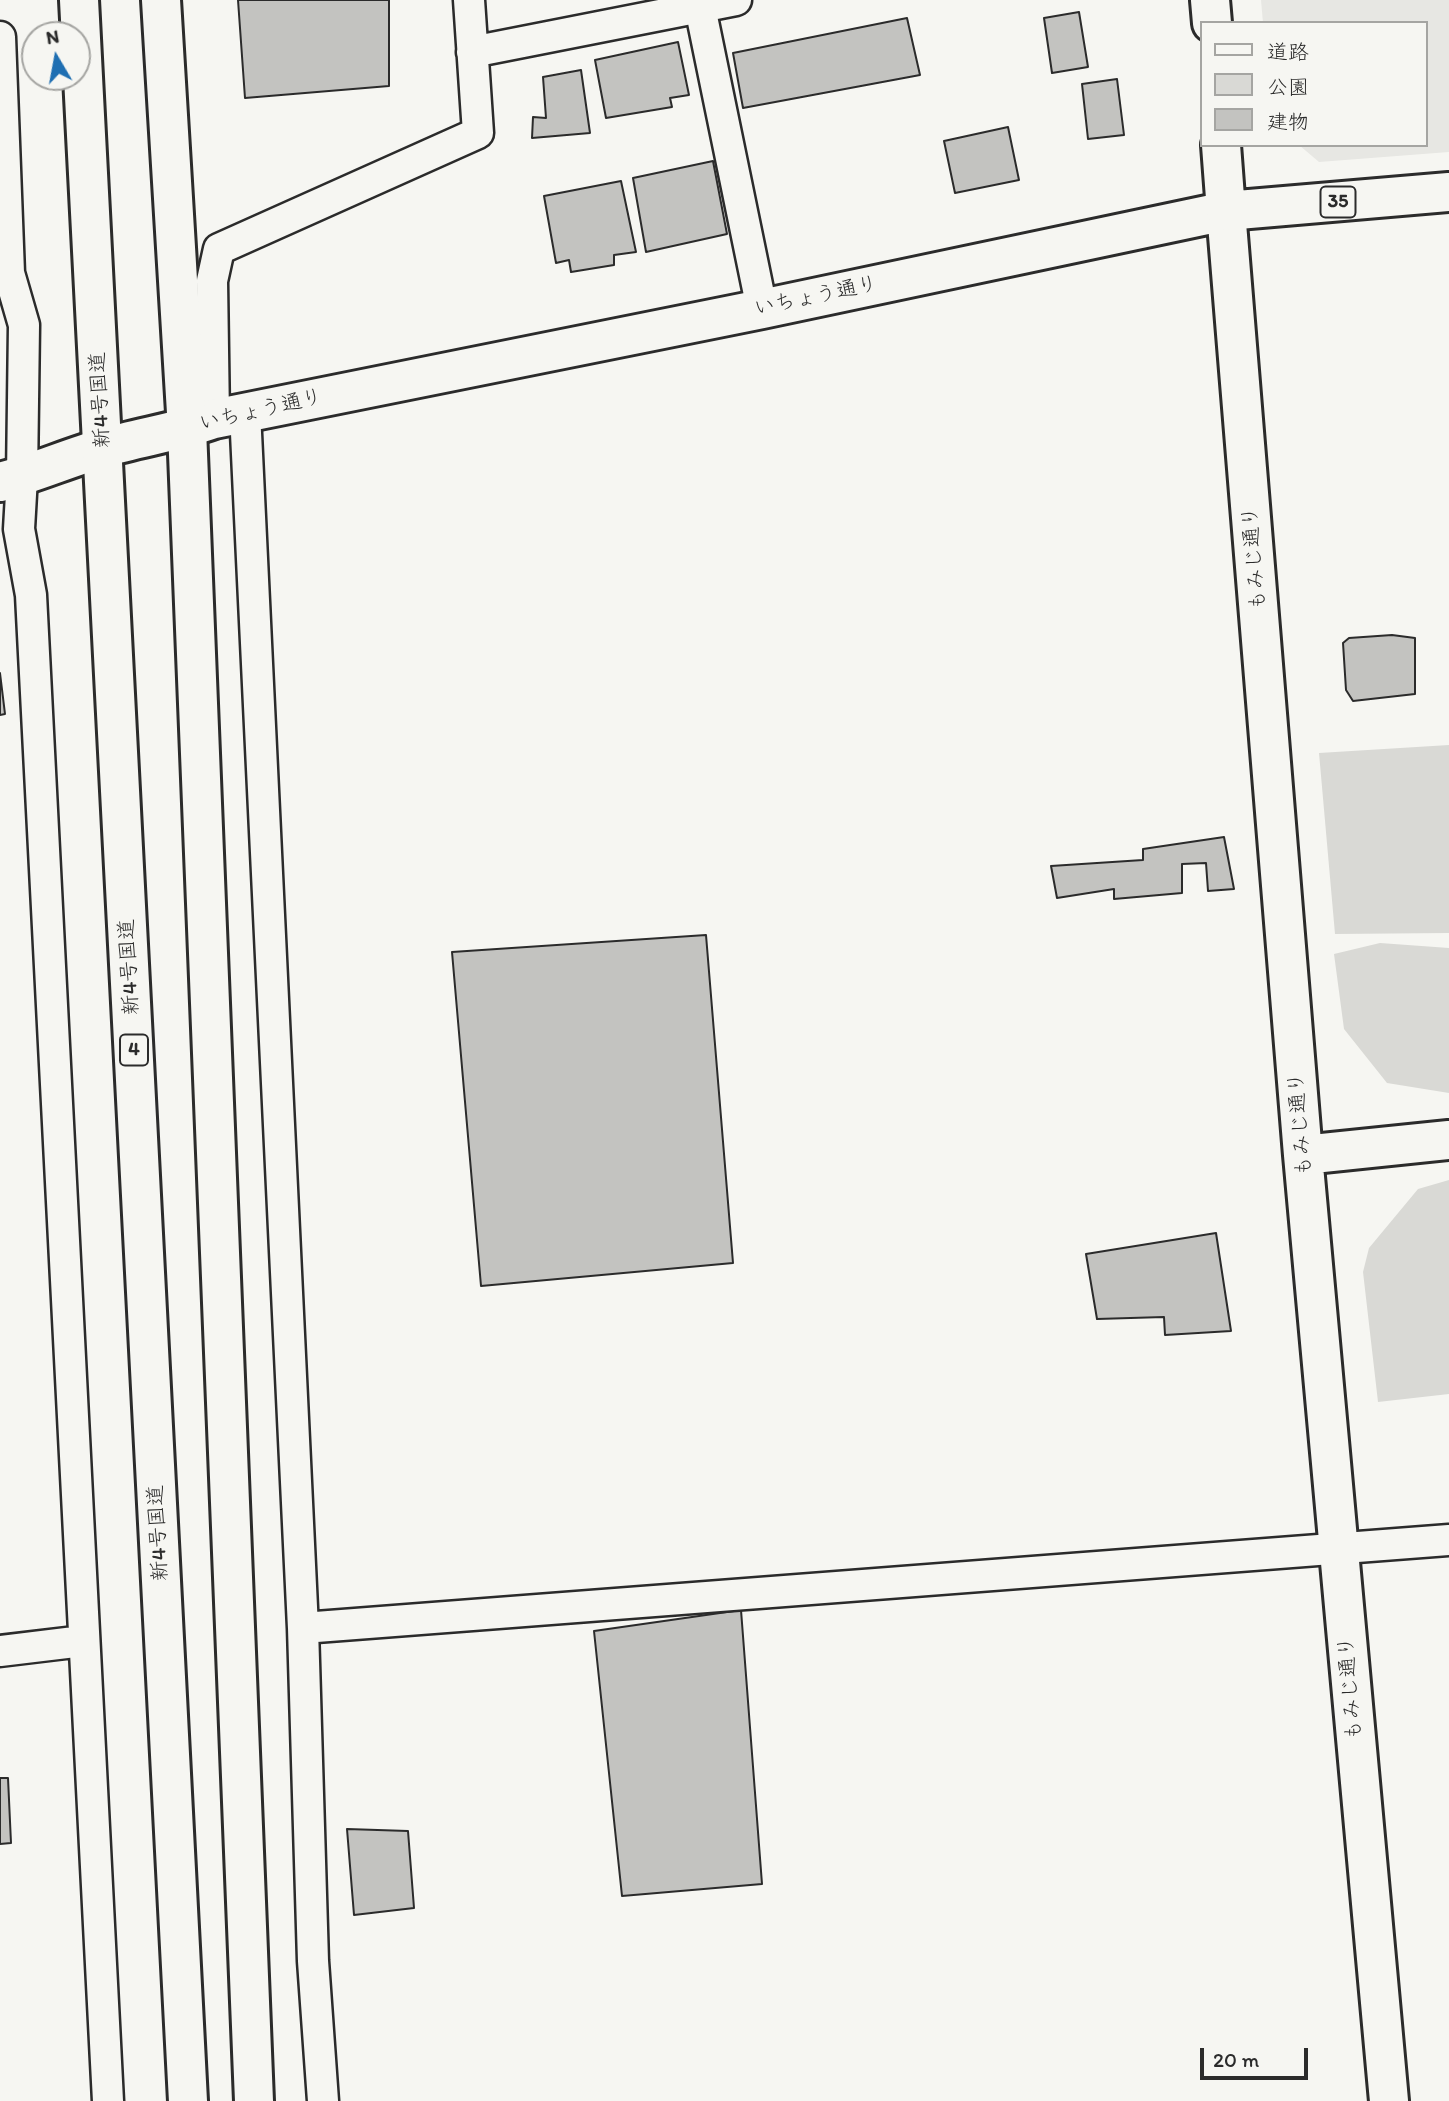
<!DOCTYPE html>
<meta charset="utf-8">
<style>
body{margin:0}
#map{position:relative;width:1449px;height:2101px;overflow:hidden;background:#f6f6f2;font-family:Itim,"Klee One",sans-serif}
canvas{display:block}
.legend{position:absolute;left:1200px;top:21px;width:228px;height:126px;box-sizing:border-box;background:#f6f6f2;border:2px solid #a5a5a2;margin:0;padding:9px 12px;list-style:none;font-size:21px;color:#2b2b2b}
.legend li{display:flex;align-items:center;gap:14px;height:35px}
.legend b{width:35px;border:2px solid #a5a5a2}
.north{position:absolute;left:21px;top:21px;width:70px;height:70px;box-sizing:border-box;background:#f6f6f2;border:2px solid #a5a5a2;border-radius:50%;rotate:350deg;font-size:19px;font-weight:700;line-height:28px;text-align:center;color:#2b2b2b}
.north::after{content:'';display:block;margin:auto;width:24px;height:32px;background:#1f6fb2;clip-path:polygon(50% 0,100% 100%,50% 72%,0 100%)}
.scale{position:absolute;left:1200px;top:2048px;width:108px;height:32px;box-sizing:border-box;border:4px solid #2b2b2b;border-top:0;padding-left:9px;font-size:21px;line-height:24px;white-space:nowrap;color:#2b2b2b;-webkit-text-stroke:5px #f6f6f2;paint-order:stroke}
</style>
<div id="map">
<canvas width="1449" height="2101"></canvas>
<ul class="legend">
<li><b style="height:9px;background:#f6f6f2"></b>道路</li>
<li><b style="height:19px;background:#d9d9d5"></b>公園</li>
<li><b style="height:19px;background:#c3c3c0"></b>建物</li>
</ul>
<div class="north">N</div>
<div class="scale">20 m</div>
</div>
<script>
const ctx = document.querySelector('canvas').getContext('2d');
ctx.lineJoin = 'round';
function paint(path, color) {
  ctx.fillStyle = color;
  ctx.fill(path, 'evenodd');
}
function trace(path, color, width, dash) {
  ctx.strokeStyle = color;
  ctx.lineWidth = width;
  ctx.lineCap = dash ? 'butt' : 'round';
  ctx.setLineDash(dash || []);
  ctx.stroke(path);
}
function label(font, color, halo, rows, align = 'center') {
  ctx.font = font + ' Itim,"Klee One",sans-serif';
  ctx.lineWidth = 5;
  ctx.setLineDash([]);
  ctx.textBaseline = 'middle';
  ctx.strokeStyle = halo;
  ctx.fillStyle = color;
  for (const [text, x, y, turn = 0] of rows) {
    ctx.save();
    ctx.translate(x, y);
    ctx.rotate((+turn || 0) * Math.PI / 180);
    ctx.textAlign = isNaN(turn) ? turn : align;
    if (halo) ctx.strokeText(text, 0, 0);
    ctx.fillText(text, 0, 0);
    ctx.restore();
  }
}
paint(new Path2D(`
 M1261,0H1449V152L1319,162L1299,145H1426V23H1263Z`), '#e7e7e3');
paint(new Path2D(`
 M1449,745V933L1335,934L1319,753Z
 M1380,943L1449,948V1093L1387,1083L1344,1029L1334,954Z
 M1449,1180V1394L1378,1402L1363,1272L1369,1248L1418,1189Z`), '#d9d9d5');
const building = new Path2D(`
 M238,0H389V86L245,98Z
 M1079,12L1088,67L1052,73L1044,18Z
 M907,18L920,75L743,108L733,53Z
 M678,42L689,95L670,98L672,107L606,118L595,60Z
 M581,70L590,133L532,138L533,117L546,118L543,77Z
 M1117,79L1124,135L1088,139L1082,84Z
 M1008,127L1019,180L955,193L944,141Z
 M713,161L727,234L646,252L633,178Z
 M621,181L636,252L614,255V265L571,272L569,260L556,263L544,196Z
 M1392,635L1415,638V694L1353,701L1346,690L1343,643L1349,638Z
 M0,673L5,714L0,715Z
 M1224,837L1234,889L1208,891L1206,863L1182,864V893L1114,899V889L1057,898L1051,866L1143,860V849Z
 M706,935L733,1263L481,1286L452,952Z
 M1216,1233L1231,1331L1165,1335L1164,1317L1097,1319L1086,1254Z
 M741,1610L762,1884L622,1896L594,1631Z
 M0,1778H8L11,1843L0,1844Z
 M347,1829L408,1831L414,1908L354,1915Z`);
paint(building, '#c3c3c0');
trace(building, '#2b2b2b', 2);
const street = new Path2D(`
 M700,7L762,309
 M0,37L9,273L24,325L22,477L19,529L31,595L108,2101
 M472,52L736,0
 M245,412L303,1628L313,1961L323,2101
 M214,419L212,281L219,249L478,133L469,0
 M303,1628L1449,1540
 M0,1651L83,1641`);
const secondary = new Path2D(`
 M0,482C35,473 68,458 103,448C140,437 178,432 214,419L762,309L1226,211L1303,1155L1389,2101
 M1303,1155L1449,1140`);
const primary = new Path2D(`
 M1210,0L1212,23
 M1221,145L1226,211L1449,192`);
const highway = new Path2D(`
 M79,0L188,2101
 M161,0L187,429L254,2101`);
trace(street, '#2b2b2b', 35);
trace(secondary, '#2b2b2b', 44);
trace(primary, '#2b2b2b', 44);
trace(highway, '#2b2b2b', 44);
trace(street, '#f6f6f2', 30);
trace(secondary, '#f6f6f2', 38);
trace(primary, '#f6f6f2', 38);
trace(highway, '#f6f6f2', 38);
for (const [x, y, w] of [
 [1338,202,35],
 [134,1050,28]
]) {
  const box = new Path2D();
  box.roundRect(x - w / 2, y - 15.5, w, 31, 5);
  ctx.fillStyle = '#f6f6f2';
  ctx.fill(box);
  trace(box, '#2b2b2b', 2);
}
label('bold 19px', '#2b2b2b', null, [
 ["35",1338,202],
 ["4",134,1050]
]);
label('21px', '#2b2b2b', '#f6f6f2', [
 ["いちょう通り",816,297,-12],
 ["新4号国道",101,400,-93],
 ["いちょう通り",261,411,-13],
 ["もみじ通り",1255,558,-95],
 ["新4号国道",130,967,-93],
 ["もみじ通り",1301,1124,-95],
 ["新4号国道",159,1533,-93],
 ["もみじ通り",1351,1688,-95]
]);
</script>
